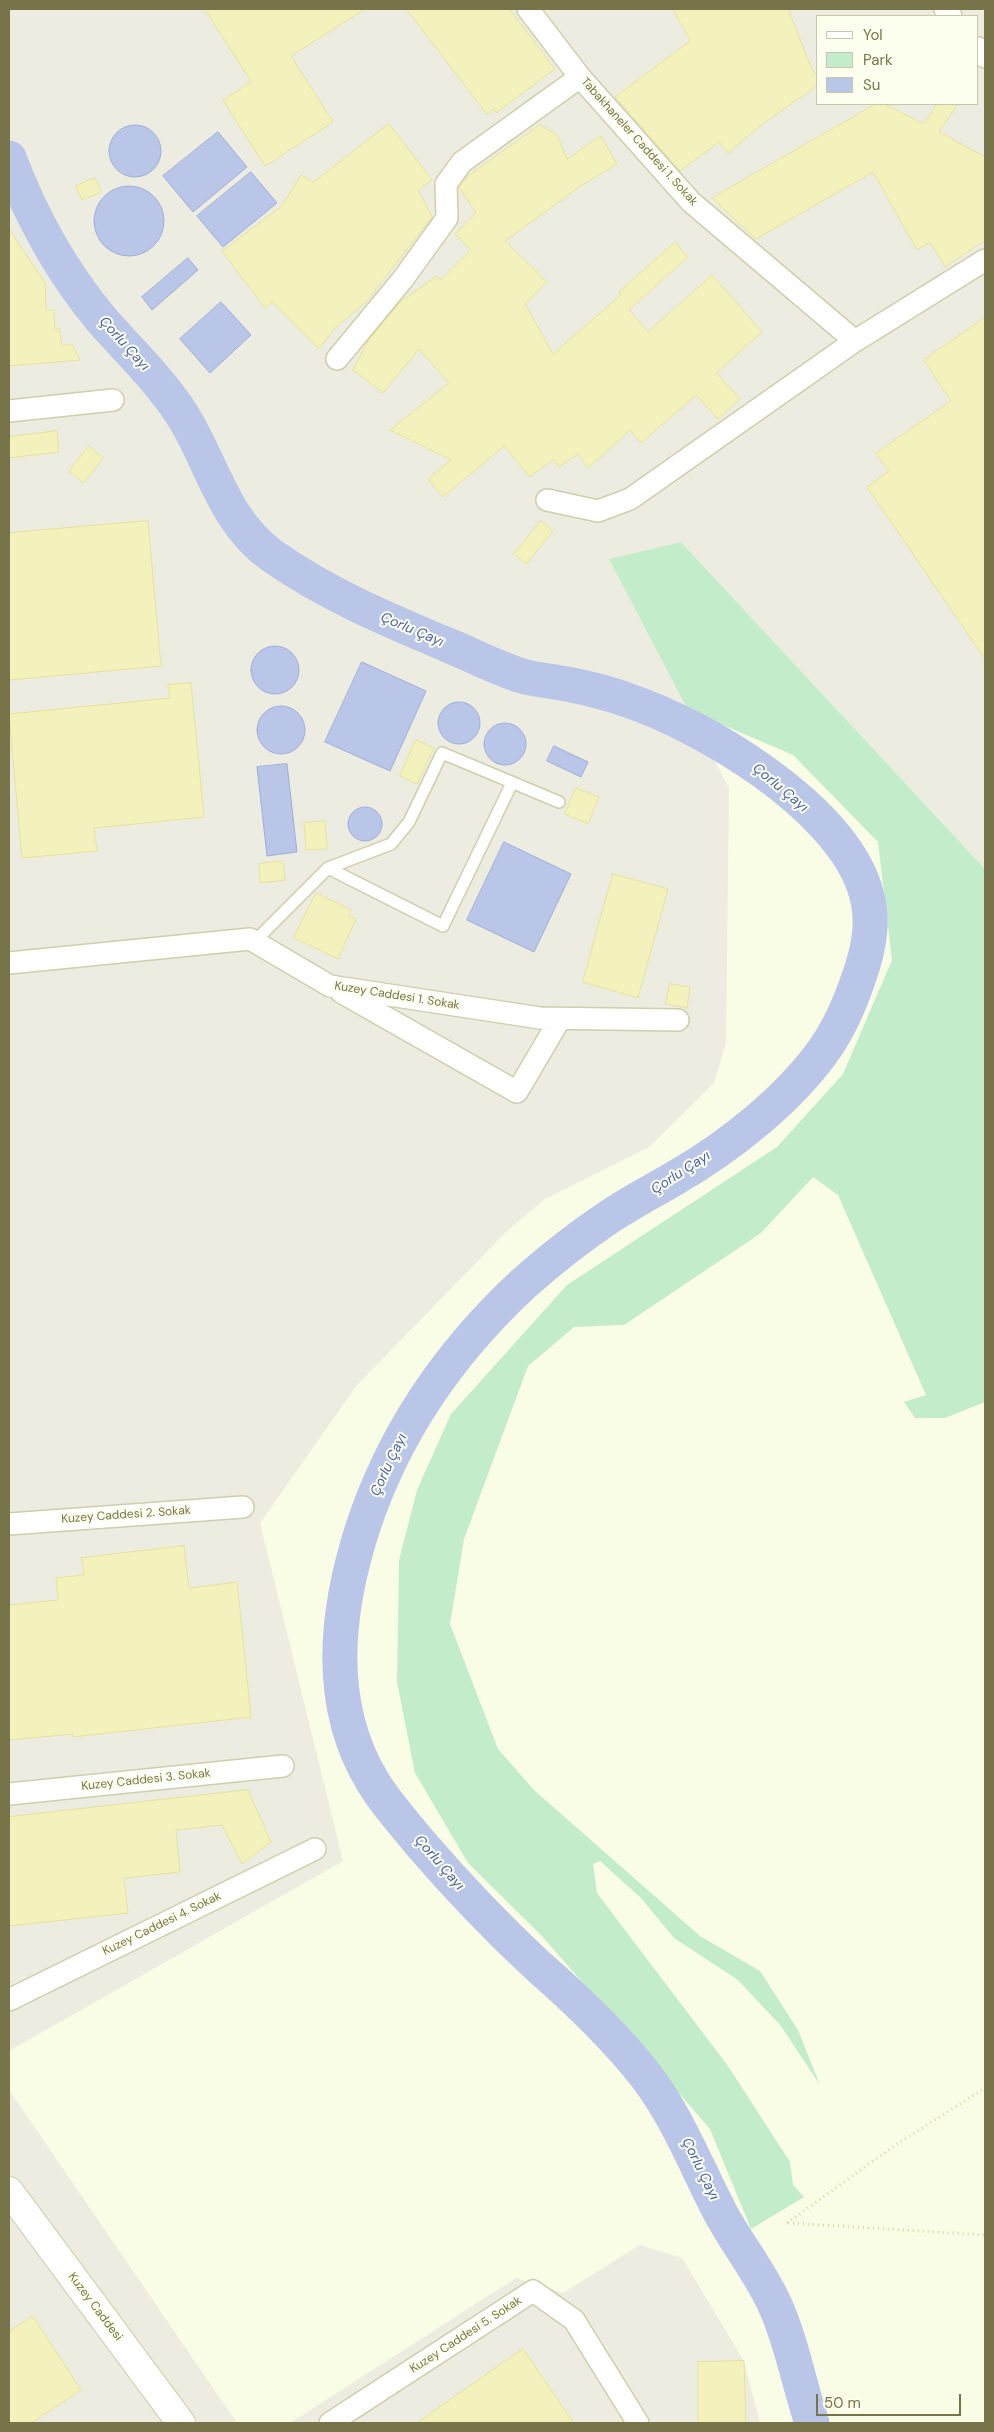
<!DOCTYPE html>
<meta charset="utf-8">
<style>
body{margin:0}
#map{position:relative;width:994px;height:2432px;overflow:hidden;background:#f9fde5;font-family:"DM Sans",sans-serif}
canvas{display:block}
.frame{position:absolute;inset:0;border:10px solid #787449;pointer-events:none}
.legend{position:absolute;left:816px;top:15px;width:162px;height:90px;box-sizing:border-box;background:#fcffed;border:1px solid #c7c7ab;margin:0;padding:6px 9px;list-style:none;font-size:15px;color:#787449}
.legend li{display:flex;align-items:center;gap:10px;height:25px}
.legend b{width:25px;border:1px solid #c7c7ab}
.scale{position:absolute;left:816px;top:2394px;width:145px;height:22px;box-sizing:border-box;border:2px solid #787449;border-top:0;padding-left:6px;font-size:15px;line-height:18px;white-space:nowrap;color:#787449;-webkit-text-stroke:4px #fcffed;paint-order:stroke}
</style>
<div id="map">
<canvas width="994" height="2432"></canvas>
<div class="frame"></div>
<ul class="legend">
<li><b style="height:6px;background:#fff"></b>Yol</li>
<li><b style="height:14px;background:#c3ecca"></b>Park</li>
<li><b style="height:14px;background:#b9c6e8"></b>Su</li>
</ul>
<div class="scale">50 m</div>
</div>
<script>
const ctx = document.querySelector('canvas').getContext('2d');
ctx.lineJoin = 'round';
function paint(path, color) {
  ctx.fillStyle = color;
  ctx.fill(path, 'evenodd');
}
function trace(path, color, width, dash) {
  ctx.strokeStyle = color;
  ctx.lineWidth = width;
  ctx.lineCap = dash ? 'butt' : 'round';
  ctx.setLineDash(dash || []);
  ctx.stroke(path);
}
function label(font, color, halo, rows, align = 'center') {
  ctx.font = font + ' "DM Sans",sans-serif';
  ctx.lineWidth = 4;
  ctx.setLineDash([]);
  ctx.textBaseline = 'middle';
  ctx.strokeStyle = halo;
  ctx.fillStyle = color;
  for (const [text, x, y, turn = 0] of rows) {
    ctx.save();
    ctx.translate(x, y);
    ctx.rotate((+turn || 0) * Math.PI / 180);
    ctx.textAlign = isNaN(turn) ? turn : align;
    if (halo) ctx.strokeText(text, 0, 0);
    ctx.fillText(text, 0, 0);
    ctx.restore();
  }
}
paint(new Path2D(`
 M9,9H985V869L681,542L610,559L729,788L726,1043L714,1083L649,1147L545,1199L508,1230L357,1385L260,1523L343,1861L9,2051ZM818,16H978V104H818Z
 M9,2090L237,2423H9Z
 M640,2245L682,2258L744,2361L760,2423H290L516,2278L563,2293Z`), '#ecede0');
paint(new Path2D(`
 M681,542L985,869V1402L945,1418H915L904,1402L926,1395L838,1195L813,1177L761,1233L624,1325L574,1327L528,1366L464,1539L450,1624L498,1749L534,1790L700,1936L760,1971L798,2030L820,2085L781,2026L738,1980L674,1938L641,1898L600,1861L593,1864L597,1893L728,2066L790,2162L793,2185L804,2197L751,2229L710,2129L542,1936L468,1863L415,1773L397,1682L399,1560L417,1490L451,1414L567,1285L777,1147L843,1074L892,960L878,842L793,755L688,710L609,559Z`), '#c3ecca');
const water = new Path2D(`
 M109 151a26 26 0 1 1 52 0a26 26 0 1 1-52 0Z
 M218,132L247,167L193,212L163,176Z
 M251,172L277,203L223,247L197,216Z
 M94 221a35 35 0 1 1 70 0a35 35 0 1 1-70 0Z
 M188,258L198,270L152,310L142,297Z
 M221,302L251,335L210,373L180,339Z
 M251 670a24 24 0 1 1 48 0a24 24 0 1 1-48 0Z
 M362,662L426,691L390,771L325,742Z
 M438 723a21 21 0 1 1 42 0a21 21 0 1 1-42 0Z
 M257 730a24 24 0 1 1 48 0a24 24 0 1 1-48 0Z
 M484 744a21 21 0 1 1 42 0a21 21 0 1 1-42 0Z
 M554,746L588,762L581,777L547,761Z
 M287,764L297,852L267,856L257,767Z
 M348 824a17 17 0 1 1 34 0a17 17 0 1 1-34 0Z
 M504,842L571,874L534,952L467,920Z`);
paint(water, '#b9c6e8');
trace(water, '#9eafda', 1);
trace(new Path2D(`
 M9,158C31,216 61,271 101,319C128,350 158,378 181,413C212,461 222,519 271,555C326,594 388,620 450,646C474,656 497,668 522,676C536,680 552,681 567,684C588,688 608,693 627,700C705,726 836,805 864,886C875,918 870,946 859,977C851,1001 841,1025 826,1047C791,1098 729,1147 675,1178C653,1191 630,1203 609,1217C579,1237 550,1260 523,1284C451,1351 394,1433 363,1527C336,1610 325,1704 373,1782C386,1804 404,1823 420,1843C457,1886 496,1927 538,1966C577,2000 614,2035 646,2076C678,2118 696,2166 720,2212C737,2244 760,2272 775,2305C792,2343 799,2384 812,2423`), '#b9c6e8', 35);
const building = new Path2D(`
 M205,9H365L291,56L333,122L265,166L223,100L251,82Z
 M407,9H509L555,69L496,113L493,109L487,114Z
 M673,9H788L813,72L818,74V85L761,125L728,153L719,142L680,171L615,97L690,41Z
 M876,104H885L924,124L937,104H958L939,132L985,157V240L945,267L930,242L917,250L873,172L756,239L712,198Z
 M389,124L432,180L418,190L432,217L365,303L336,327L319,349L272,302L265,308L222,251L282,206L301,175L313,182Z
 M540,125L557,135L567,159L601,136L617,164L582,185L505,241L547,282L525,304L553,354L621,295L619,292L675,242L688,257L629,310L648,332L712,275L762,332L716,373L740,399L718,419L696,395L641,443L630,430L588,468L578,454L559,467L553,459L530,477L504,446L443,497L428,479L451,460L390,430L449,383L419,349L383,393L353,370L368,341L400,302L437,276L441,280L471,250L455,234L476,213L459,187L468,176Z
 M95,178L101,192L82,200L76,186Z
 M9,229L45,283L46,310H54L55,329L59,328L62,345H72L80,360L9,366Z
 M985,318V659L867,487L889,471L876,453L951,401L924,360Z
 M57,431L59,452L9,458V437Z
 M89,446L103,458L84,483L69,471Z
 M148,521L161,666L9,680V533Z
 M541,521L553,531L526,564L514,554Z
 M191,683L204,817L94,828L97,851L22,858L9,714L170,698L168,685Z
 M416,740L434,748L417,784L400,776Z
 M576,788L599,797L588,824L565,814Z
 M325,821L327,849L306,850L304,823Z
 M283,861L285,880L260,883L259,864Z
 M613,874L668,889L638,998L583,982Z
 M316,893L351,910L348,916L356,919L338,959L294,938Z
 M670,984L690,987L687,1008L666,1004Z
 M184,1546L189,1588L237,1582L251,1717L73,1737V1734L9,1740V1605L58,1600L56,1578L84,1575L82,1558Z
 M248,1790L271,1842L242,1864L222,1825L176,1830L180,1872L124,1878L128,1913L9,1926V1817Z
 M33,2316L81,2390L31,2423H9V2332Z
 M523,2349L574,2423H417Z
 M744,2361L746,2423H698V2362Z`);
paint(building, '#f4f2bc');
trace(building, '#e7e39b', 1);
const service = new Path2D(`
 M328,868L443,926L512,783
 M255,941L328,868L391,844L409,822L442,753L559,802`);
const minor = new Path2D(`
 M528,9L580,77L691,202L855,341
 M945,9L951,16
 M978,48L985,57
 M337,359L403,279L447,218L446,184L462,162L580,77
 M9,411L113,400
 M547,500L598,511L630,499L855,341L985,260
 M9,963L250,939L330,986L540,1018L678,1020
 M341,992L517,1092L560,1019
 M9,1524L243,1507
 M9,1794L283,1766
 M9,2000L315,1849
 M330,2423L533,2291L574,2320L638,2423`);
const tertiary = new Path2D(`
 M9,2191L181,2423`);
trace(service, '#cfceab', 14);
trace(minor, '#cfceab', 24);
trace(tertiary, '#cfceab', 30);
trace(new Path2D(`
 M787,2223L894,2146L985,2088
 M788,2223L985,2235`), '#d9d79f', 3, [1, 4]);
trace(service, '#fff', 11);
trace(minor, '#fff', 21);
trace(tertiary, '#fff', 28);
label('12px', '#787449', '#fcffed', [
 ["Tabakhaneler Caddesi 1. Sokak",639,142,48],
 ["Kuzey Caddesi 1. Sokak",397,996,9],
 ["Kuzey Caddesi 2. Sokak",126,1515,-4],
 ["Kuzey Caddesi 3. Sokak",146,1780,-6],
 ["Kuzey Caddesi 4. Sokak",162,1924,-26],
 ["Kuzey Caddesi",95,2307,53],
 ["Kuzey Caddesi 5. Sokak",466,2335,-33]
]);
label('italic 14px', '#4a61a2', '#fcffed', [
 ["Çorlu Çayı",124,344,48],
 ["Çorlu Çayı",412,630,23],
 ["Çorlu Çayı",780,788,40],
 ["Çorlu Çayı",681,1173,-33],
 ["Çorlu Çayı",389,1465,-65],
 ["Çorlu Çayı",439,1863,49],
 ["Çorlu Çayı",700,2169,64]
]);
</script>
